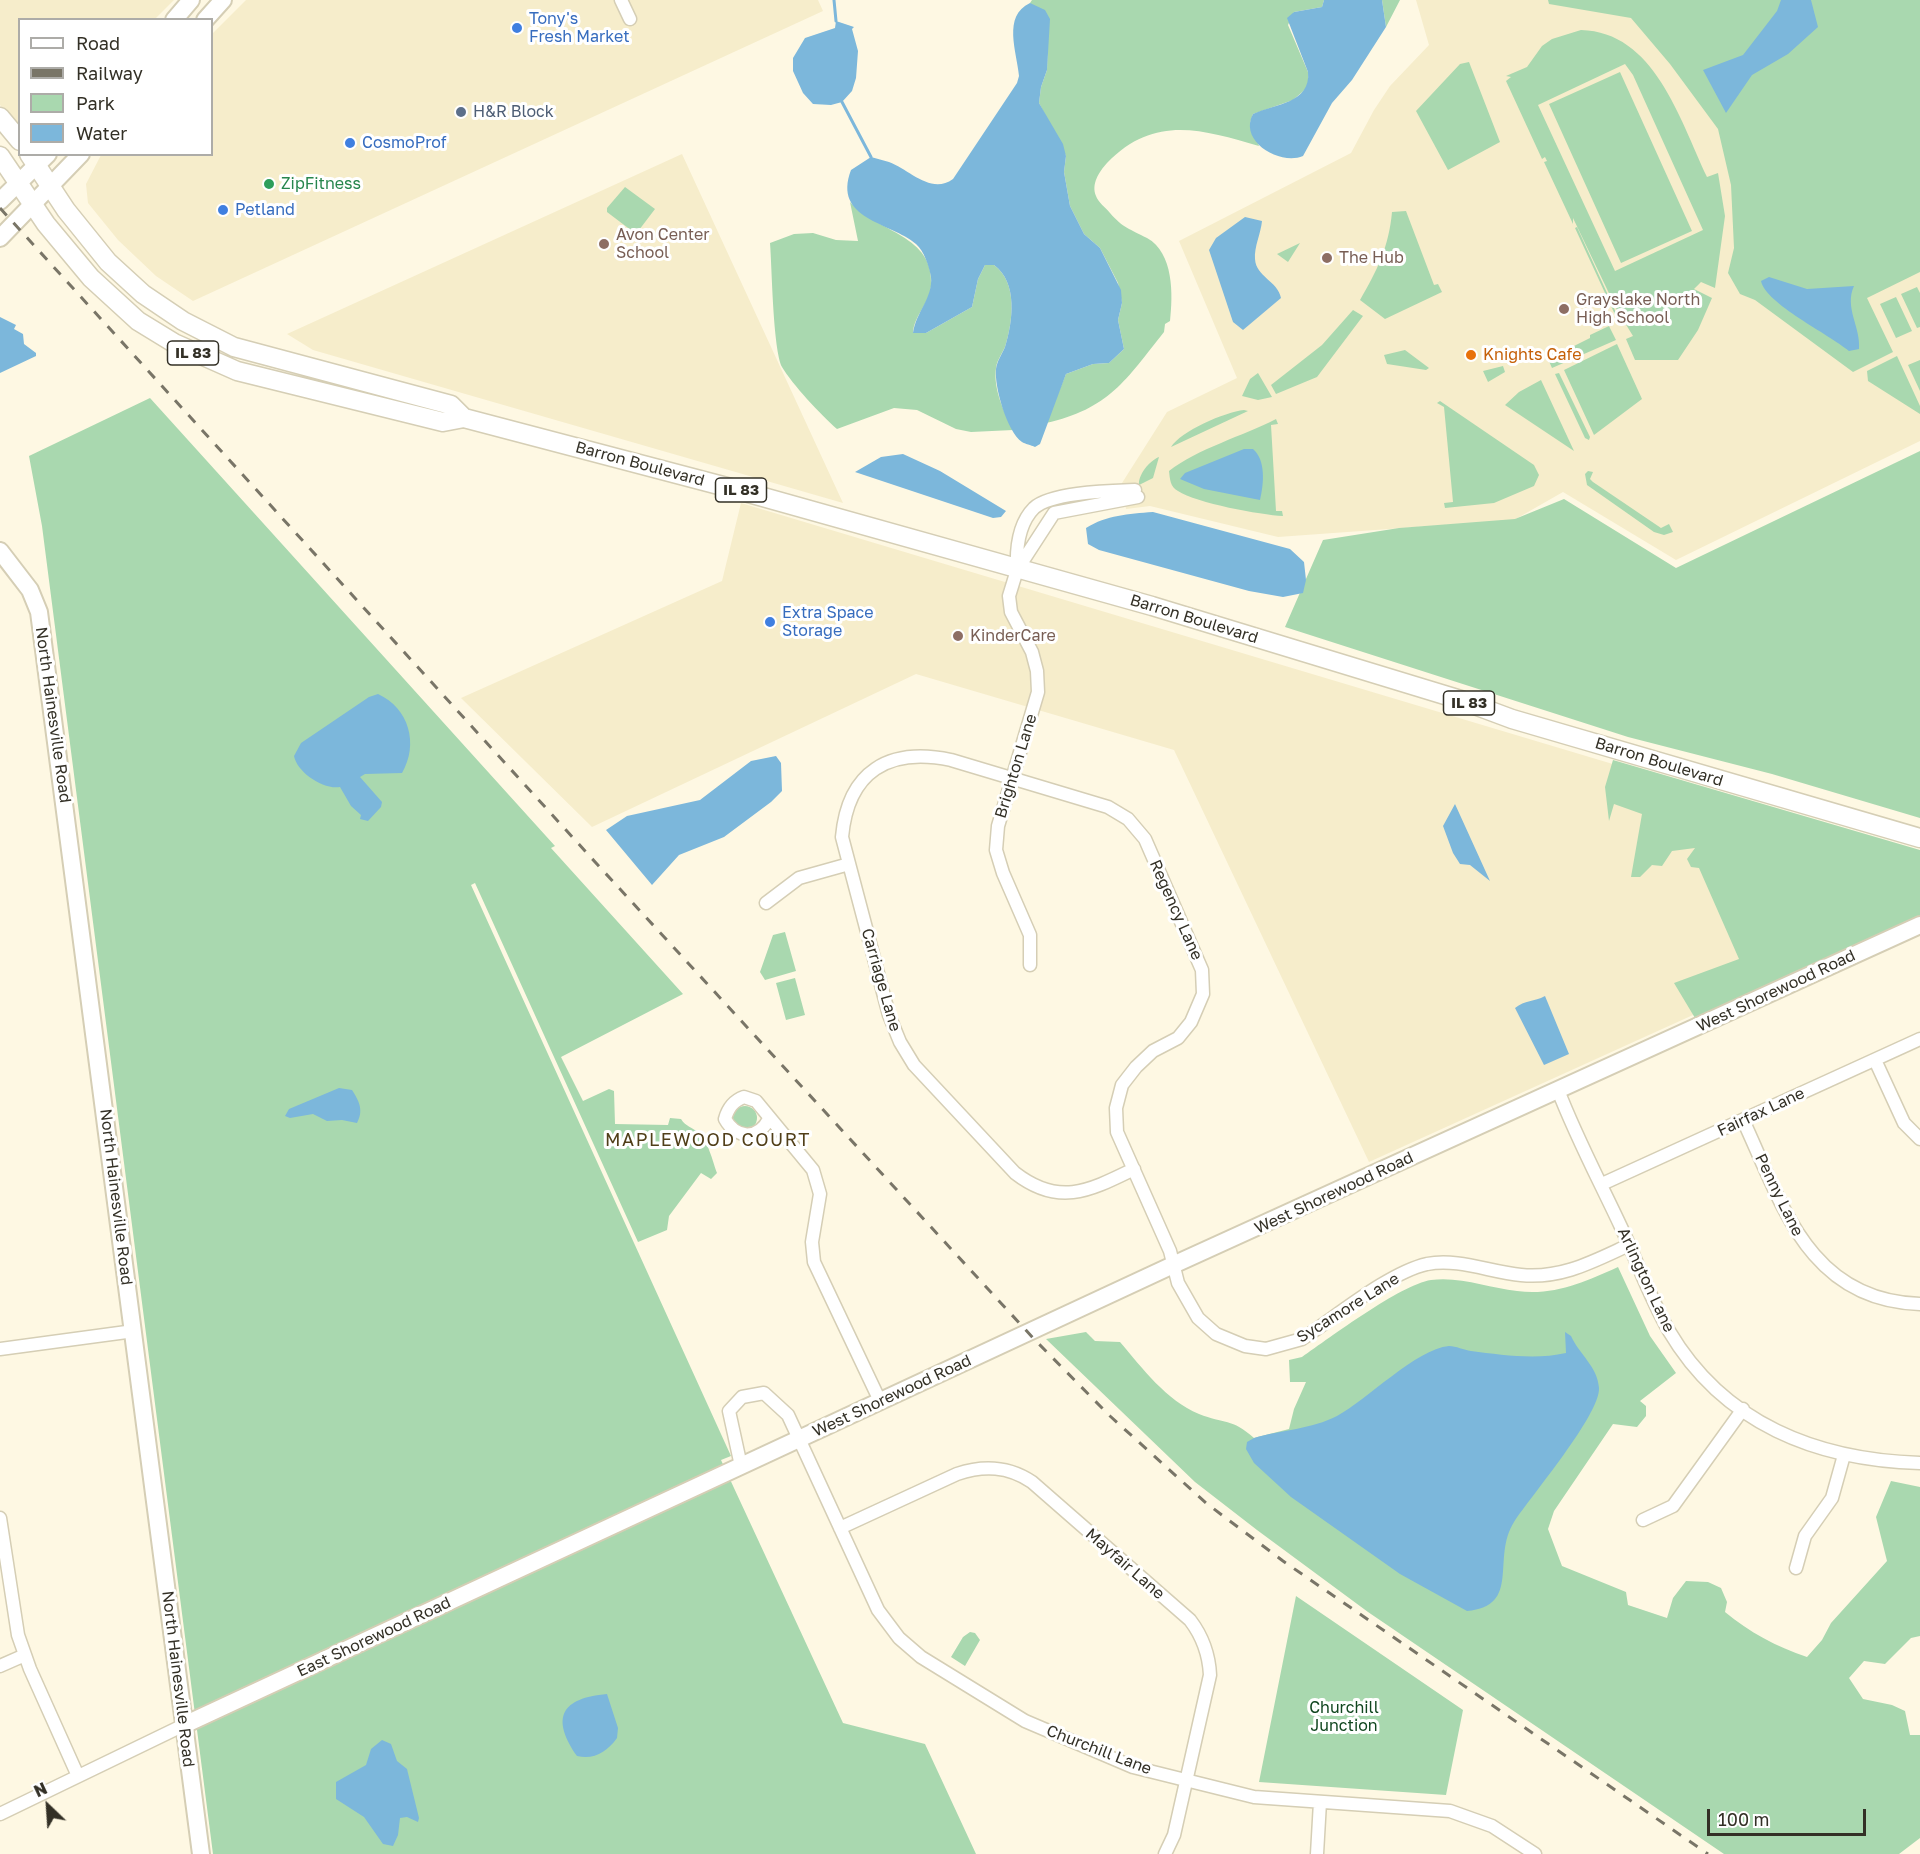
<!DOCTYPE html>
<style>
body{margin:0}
#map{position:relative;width:1920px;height:1854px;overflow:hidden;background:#fef8e3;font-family:"Golos Text",sans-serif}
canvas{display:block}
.legend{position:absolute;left:18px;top:18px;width:195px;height:138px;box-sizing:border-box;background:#fff;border:2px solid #adaca8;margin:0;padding:8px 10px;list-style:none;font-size:18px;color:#333026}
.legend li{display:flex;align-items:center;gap:12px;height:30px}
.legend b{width:30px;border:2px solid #adaca8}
.north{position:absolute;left:18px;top:1776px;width:60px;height:60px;-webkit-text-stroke:4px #fff;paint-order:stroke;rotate:335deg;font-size:16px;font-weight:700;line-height:24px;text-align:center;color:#333026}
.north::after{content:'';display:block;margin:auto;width:21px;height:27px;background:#333026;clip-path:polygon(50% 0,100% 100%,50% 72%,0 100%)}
.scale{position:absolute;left:1707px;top:1809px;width:159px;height:27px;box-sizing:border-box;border:3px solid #333026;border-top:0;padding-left:8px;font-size:18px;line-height:21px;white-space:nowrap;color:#333026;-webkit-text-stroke:4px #fff;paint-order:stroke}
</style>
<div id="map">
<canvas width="1920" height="1854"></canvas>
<ul class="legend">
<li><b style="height:8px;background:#fff"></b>Road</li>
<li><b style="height:8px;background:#797567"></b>Railway</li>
<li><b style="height:16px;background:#a9d8af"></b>Park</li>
<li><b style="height:16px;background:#7cb7db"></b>Water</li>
</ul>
<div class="north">N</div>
<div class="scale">100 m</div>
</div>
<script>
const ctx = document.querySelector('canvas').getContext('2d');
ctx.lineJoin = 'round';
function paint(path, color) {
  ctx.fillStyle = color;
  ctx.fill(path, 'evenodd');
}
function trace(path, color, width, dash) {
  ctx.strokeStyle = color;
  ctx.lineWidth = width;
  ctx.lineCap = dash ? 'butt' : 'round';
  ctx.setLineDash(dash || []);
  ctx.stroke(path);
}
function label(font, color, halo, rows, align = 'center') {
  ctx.font = font + ' "Golos Text",sans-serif';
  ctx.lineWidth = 6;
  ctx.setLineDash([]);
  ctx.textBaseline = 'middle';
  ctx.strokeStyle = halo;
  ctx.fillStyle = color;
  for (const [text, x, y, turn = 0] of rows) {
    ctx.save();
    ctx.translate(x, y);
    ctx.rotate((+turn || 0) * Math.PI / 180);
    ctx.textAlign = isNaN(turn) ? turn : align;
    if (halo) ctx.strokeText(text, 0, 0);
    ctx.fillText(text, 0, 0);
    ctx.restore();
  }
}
paint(new Path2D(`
 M0,0H174L155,19L20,20L19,127L0,105Z
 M246,0H818L823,11L193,301L156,276L118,240L88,203L86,184L101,155L212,154V34Z
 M1416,0H1920V441L1676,560L1563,492L1514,520L1278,537L1150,506L1126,509L1122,483L1167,412L1237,378L1179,241L1351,153L1374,110L1390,86L1429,45Z
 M682,154L843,503L313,350L287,334Z
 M741,503L1920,856V912L1369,1162L1174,750L916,674L592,827L461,698L722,581Z`), '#f6edcb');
paint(new Path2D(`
 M1032,0H1324L1322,7L1294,12L1288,25L1308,72V87L1293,100L1253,114L1250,123L1259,146C1202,130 1155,114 1107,163C1099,172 1091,184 1096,196C1098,202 1106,208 1110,213C1123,228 1130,229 1147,238C1174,253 1173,295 1170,321L1165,324L1164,332C1126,380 1109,409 1046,423L1066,374L1093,364L1109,363L1124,349L1118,320L1122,303L1118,283L1100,248L1084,234L1070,206L1064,172L1066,156L1039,103L1041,87L1047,70L1048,37L1030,3Z
 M1382,0H1400L1386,27Z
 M1548,0H1920V272L1867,298L1893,352L1853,372L1755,300L1740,294L1728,273L1734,248L1731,185L1718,129L1670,64L1631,18L1549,4Z
 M1581,30C1654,32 1679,117 1707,177L1718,173L1725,216L1715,288L1701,282L1694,289L1712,298L1698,330L1678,360H1635L1626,339L1633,336L1617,310L1573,218V224L1544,162L1547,161L1545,157L1542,159L1506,81L1511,77L1506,76L1527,67L1542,46L1552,39ZM1625,64L1633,75L1703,230L1615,271L1538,105Z
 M1469,62L1500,142L1448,170L1416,111L1460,64Z
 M1620,72L1692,231L1621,263L1549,104Z
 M625,187L655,209L636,234L607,212V208Z
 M850,202C878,233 935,235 931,286C930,303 914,315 913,333H926L972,307L978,279L985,265H994C1018,282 1013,322 1005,347C1002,354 997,360 996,368C993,389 1004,412 1013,430L971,432L956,429L917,410L894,408L837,429C821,415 792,384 782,367C773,348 772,268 770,243L794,234L813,233L836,240L858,241Z
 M1406,211L1434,285L1438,284L1442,292L1385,319L1360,300C1377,271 1389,246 1392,212Z
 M1577,227L1618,317L1617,319L1575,228Z
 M1300,243L1288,262L1277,254Z
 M1917,287L1920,293V327L1917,328L1901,294Z
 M1896,297L1912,331L1896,338L1880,304Z
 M1353,310L1363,316L1317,377L1276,394L1271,385L1322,345Z
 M1609,326L1616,340L1552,368L1548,359L1590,338V335Z
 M1617,344L1642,399L1594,435L1564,370Z
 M1405,350L1429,368L1426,370L1387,364L1384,355Z
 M1897,356L1920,406V414L1868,381L1867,371Z
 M1920,360V391L1908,365Z
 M1503,366L1505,372L1488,382L1483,371Z
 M1258,373L1272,397L1258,400L1242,396L1250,379Z
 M1559,373L1590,437L1589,440L1585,438L1555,374Z
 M1541,380L1574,451L1505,405L1519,392Z
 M150,398L555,846L551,848L683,994L561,1057L583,1101L609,1089L614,1091L615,1124L668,1125L670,1118L681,1119C686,1127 692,1127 699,1133C708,1141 713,1162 717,1173L711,1179L701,1173L669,1216L667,1230L638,1242L475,883L471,885L731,1456L721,1460L843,1723L925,1744L976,1854H213L42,526L29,456Z
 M1440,401L1534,465L1539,475L1534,486L1494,503L1445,508L1444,503L1453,502L1444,407L1437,403Z
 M1244,410L1248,411L1171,447C1181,431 1225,412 1244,410Z
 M1276,419L1278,424L1271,425L1276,511H1282L1283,516C1261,515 1196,503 1178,491C1170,487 1170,479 1169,471C1197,449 1243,436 1276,419Z
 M1920,451V818L1772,774L1628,737L1285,627L1323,540L1399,528L1515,519L1564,499L1676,568Z
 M1159,457L1153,478L1139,485C1138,475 1149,461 1159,457Z
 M1588,471L1593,472L1590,479L1593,482L1661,528L1669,524L1673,532L1664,535L1654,532L1587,485L1585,474Z
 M1613,760L1920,850V916L1695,1018L1674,983L1739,959L1699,868L1691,867L1687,859L1695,848L1672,851L1662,866L1652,865L1640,877H1631L1642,814L1614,804L1609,821L1605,787Z
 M785,932L796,971L765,980L760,972L773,935Z
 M795,978L805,1015L786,1020L776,983Z
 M733 1118a12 12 0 1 1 24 0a12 12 0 1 1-24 0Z
 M1618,1267L1650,1336L1676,1373L1640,1401L1646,1406V1416L1637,1427L1613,1424L1554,1511L1548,1529L1562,1566L1626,1592L1628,1605L1667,1618L1673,1598L1686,1581L1708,1582L1721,1588L1727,1602L1725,1612C1749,1632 1777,1647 1807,1657L1822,1640L1831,1623L1887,1561L1876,1517L1891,1481L1920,1487V1636L1911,1638L1885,1664L1864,1661L1849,1678L1863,1699L1892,1705L1905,1711L1910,1735H1920V1838L1899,1854H1724L1368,1612L1257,1530L1195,1482L1046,1339L1086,1332L1095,1341L1120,1342C1143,1369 1166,1400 1199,1414C1224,1424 1232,1418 1254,1438L1289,1429L1294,1409L1306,1382H1290L1289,1360L1302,1357C1331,1337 1400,1285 1431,1280C1460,1276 1489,1288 1517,1291C1554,1296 1585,1282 1618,1267Z
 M1296,1596L1463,1710L1446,1795L1259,1782Z
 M970,1632L975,1633L980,1640L965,1666L951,1657L963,1637Z`), '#a9d8af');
paint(new Path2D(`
 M1324,0H1382L1386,27L1352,80L1332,103L1303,156C1280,166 1238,141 1253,114C1275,104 1311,103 1308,72L1287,18L1294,12L1322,7Z
 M1781,0H1811L1818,27L1788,54L1752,75L1726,113L1703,70L1743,55L1777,11Z
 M1030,3L1045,10L1050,19L1047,70L1041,87L1039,103L1063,144L1066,156L1064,172L1070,206L1084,234L1100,248L1121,290L1122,303L1118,320L1124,349L1109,363L1093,364L1066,374L1040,444L1035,447C1031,445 1025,444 1022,442C1007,432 994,386 996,369C997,361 1002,354 1005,347C1013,322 1018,282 994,265H985L978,279L972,307L926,333H913C916,312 933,298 931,277C929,266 924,251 916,244C891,222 832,220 851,170L871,157C877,159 883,160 889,162C910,170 931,195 953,179L1017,83L1019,76C1017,52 1002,16 1030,3Z
 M836,21L854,27L852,29L858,51L856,78L852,91L842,102L831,105L813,104L803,93L793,71V58L805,38L835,28Z
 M1245,217L1262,221C1261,233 1254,247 1255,259C1256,277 1278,281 1281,298L1243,330L1233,322L1209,250L1216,238Z
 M1769,277L1807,289L1854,286C1844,308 1861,327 1859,349L1849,351C1829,334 1766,304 1761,281Z
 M0,317L16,325L14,329L23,334L24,344L36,353V356L0,373Z
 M1244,449H1253C1266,460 1264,484 1260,500L1204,489L1180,479L1185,473Z
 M903,454L940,471L1006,511L1001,517L993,518L855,472L881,457Z
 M1153,512L1290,549L1304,562L1306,580L1303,593L1283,597L1249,591L1099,550L1088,544L1086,528C1107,515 1128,514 1153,512Z
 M378,694C409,708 419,744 402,773L365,774L360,777L382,802L381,807L368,821L360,819L361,815L351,806L340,787C323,790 297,772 294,756L301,743L369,697Z
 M776,756L781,763L782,791L771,802L724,837L679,855L652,885L606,830L627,816L700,800L751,761Z
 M1455,804L1490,881L1470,865L1460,864L1453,853L1443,826Z
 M1545,996L1569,1054L1544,1065L1515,1008C1525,1000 1534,1002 1545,996Z
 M339,1088L352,1090C359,1101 364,1110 357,1123L342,1120L327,1121L313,1114L290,1118L285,1116L289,1109Z
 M1565,1332L1571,1336C1579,1354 1598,1367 1599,1388C1600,1415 1531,1496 1514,1522C1491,1558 1522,1606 1467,1611L1400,1574L1291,1497L1254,1463L1246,1449L1247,1442L1254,1438C1281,1430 1312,1429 1337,1416C1367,1400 1416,1349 1449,1346C1456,1346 1464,1350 1471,1351C1502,1355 1536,1360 1566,1353Z
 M607,1694L618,1728L617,1738C607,1752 594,1760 577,1756C550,1717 562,1698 607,1694Z
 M382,1740L391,1744L397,1761L407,1769L419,1818L418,1822L407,1817L400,1818L398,1835L393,1846L383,1844L364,1817L336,1799V1782L366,1765L371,1749Z`), '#7cb7db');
trace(new Path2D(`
 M834,0L836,21
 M842,102L871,157`), '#7cb7db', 3);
const minor = new Path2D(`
 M621,0L630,19
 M1017,570C1016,549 1018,524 1034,508C1051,492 1111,491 1135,490
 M766,903L799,878L849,864
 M1030,965V935L1003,873L996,850L998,826L1038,692L1037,671L1032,652L1011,612L1009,596L1017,570L1054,513L1138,497
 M1875,1060L1904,1123L1920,1139
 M1558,1090C1576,1137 1600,1182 1621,1227C1637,1261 1650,1298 1669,1331C1724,1424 1817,1460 1920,1463
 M769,1119C758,1140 736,1139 725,1119C728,1108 733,1101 744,1097L756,1101L813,1170L820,1194L812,1242L814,1262L880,1401
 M1743,1120C1782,1204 1809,1301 1920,1304
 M1134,1169C1089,1191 1059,1207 1015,1173L914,1065L900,1042L889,1015L842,837C848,771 889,747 951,760L1108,807L1128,819L1145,839L1202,970L1203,994L1191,1022L1178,1038L1153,1051L1136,1067L1122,1085L1116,1108L1117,1132L1170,1251L1178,1283L1198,1318L1216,1334L1245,1346L1266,1349L1302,1339C1336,1317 1388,1273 1427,1264C1458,1258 1490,1272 1521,1275C1562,1279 1594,1261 1629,1245
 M1602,1184L1920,1039
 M0,1349L134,1331
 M741,1466L729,1411L742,1397L764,1393L788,1415L878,1610L899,1638L921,1657L1025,1721L1133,1767L1254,1797L1450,1811L1492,1826L1535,1854
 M0,1518L18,1635L30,1669L78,1776
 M1643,1520L1673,1506L1743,1409
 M840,1528L957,1474C984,1465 1008,1466 1032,1482L1190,1620C1203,1637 1209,1654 1210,1675L1174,1835L1165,1854
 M1796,1568L1805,1536L1832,1498L1844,1455
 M0,1666L25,1655
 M0,1814L184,1725
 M1317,1854L1320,1802`);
const secondary = new Path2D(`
 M174,20L191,0
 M205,20L223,0
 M0,201L48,154
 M0,238L81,154
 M0,551L30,590L39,612L201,1854
 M184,1725L1173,1265L1920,925`);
const primary = new Path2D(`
 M0,117L20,141
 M29,154L66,210L108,262L143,294L183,321L234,347L451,405L464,418
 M0,156L46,224L91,278L138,321L174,343L237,371L443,422L464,418L738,490L1152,606L1461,700L1512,719L1920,838`);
trace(minor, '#d5ceb5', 15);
trace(secondary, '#d5ceb5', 20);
trace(primary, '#d5ceb5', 21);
trace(minor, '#fff', 12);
trace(secondary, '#fff', 16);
trace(primary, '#fff', 18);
trace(new Path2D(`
 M0,208L596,863L1034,1339L1110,1416L1206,1503L1283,1561L1708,1854`), '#797567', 3, [10, 10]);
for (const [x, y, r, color] of [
 [517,28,6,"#3f7fe0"],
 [461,112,6,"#5c6f8a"],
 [350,143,6,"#3f7fe0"],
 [269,184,6,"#2e9e5b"],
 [223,210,6,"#3f7fe0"],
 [604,244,6,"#8d6e63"],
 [1327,258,6,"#8d6e63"],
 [1564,309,6,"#8d6e63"],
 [1471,355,6,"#e8710a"],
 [770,622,6,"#3f7fe0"],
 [958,636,6,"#8d6e63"]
]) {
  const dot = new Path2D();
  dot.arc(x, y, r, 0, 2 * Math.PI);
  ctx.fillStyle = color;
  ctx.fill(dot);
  trace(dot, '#fff', 2);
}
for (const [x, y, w] of [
 [193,353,51],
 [741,490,51],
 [1469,703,51]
]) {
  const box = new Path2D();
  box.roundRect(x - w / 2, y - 12, w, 24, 4.5);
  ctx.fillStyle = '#fff';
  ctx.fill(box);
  trace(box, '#333026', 1.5);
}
label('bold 15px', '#333026', null, [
 ["IL 83",193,353],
 ["IL 83",741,490],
 ["IL 83",1469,703]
]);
label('16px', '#366cbe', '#fff', [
 ["Tony's",529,19],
 ["Fresh Market",529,37],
 ["CosmoProf",362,143],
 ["Petland",235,210],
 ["Extra Space",782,613],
 ["Storage",782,631]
], 'left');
label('16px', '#4e5e75', '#fff', [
 ["H&R Block",473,112]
], 'left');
label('16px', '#27864d', '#fff', [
 ["ZipFitness",281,184]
], 'left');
label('16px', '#785e54', '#fff', [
 ["Avon Center",616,235],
 ["School",616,253],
 ["The Hub",1339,258],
 ["Grayslake North",1576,300],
 ["High School",1576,318],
 ["KinderCare",970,636]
], 'left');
label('16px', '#c56008', '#fff', [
 ["Knights Cafe",1483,355]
], 'left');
label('16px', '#333026', '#fff', [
 ["Barron Boulevard",640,464,15],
 ["Barron Boulevard",1194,619,17],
 ["North Hainesville Road",53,715,82],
 ["Barron Boulevard",1659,762,17],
 ["Brighton Lane",1016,766,-73],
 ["Regency Lane",1176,910,66],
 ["Carriage Lane",881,980,74],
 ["West Shorewood Road",1776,991,-25],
 ["Fairfax Lane",1761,1112,-25],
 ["West Shorewood Road",1334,1193,-25],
 ["Penny Lane",1779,1195,64],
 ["North Hainesville Road",116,1197,83],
 ["Arlington Lane",1646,1280,65],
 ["Sycamore Lane",1348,1308,-32],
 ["West Shorewood Road",892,1396,-25],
 ["Mayfair Lane",1125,1564,41],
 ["East Shorewood Road",374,1637,-25],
 ["North Hainesville Road",178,1679,83],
 ["Churchill Lane",1099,1750,21]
]);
label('16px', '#0f461e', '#fff', [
 ["Churchill",1344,1708],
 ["Junction",1344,1726]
]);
ctx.letterSpacing = '1.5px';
label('18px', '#513f19', '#fff', [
 ["MAPLEWOOD COURT",708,1140]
]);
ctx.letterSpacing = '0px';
</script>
